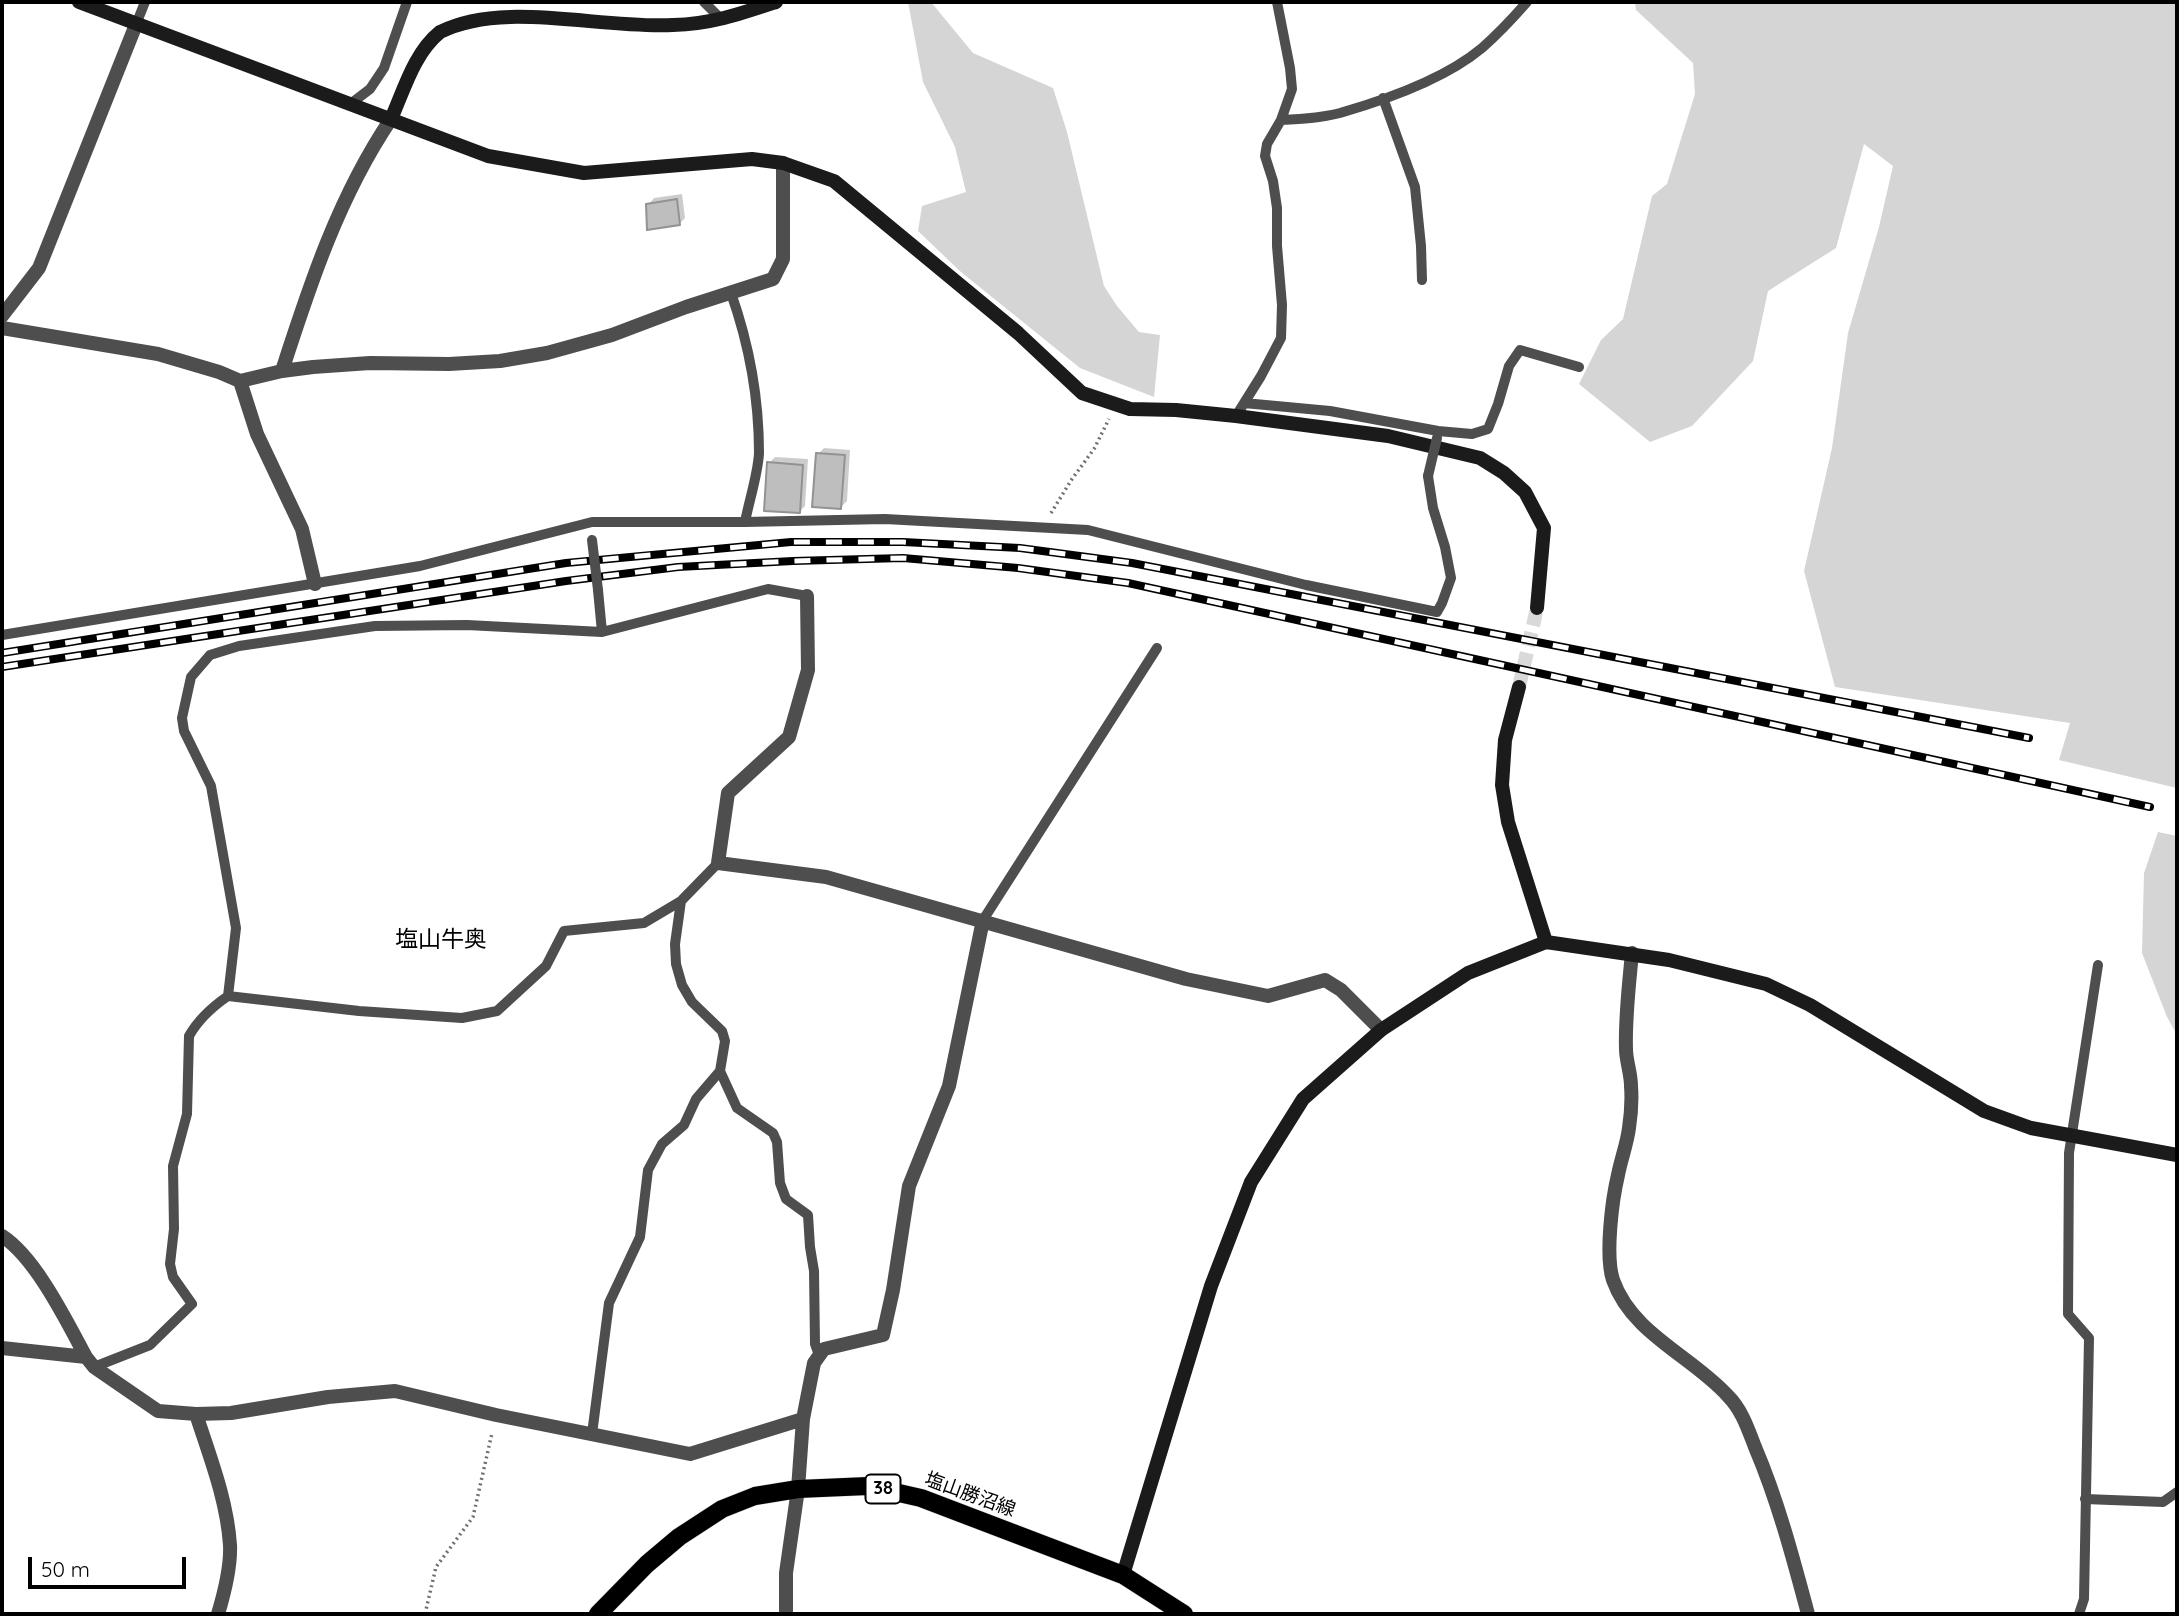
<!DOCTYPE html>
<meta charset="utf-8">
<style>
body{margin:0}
#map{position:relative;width:2179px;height:1616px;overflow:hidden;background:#fff;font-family:Quicksand,sans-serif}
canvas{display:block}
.frame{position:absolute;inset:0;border:4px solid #000;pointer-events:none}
.scale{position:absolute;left:28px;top:1557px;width:158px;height:32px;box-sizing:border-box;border:4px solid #000;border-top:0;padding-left:9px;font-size:21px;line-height:24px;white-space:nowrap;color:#000;-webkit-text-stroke:5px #fff;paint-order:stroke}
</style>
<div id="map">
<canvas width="2179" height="1616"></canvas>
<div class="frame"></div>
<div class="scale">50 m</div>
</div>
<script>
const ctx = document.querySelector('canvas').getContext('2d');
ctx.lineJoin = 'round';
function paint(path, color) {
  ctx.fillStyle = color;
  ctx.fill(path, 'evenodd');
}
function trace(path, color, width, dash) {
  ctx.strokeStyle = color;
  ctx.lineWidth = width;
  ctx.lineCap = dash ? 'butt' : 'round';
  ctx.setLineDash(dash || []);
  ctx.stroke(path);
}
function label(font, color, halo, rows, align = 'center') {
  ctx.font = font + ' Quicksand,"Noto Sans JP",sans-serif';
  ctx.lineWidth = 5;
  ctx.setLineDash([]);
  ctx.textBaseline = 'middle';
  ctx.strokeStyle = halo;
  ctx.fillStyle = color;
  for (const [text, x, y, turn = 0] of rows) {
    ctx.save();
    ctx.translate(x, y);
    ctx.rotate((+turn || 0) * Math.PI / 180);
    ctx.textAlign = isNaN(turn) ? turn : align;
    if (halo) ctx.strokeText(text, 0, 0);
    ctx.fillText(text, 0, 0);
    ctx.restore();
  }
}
paint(new Path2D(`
 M908,2H931L973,53L1053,88L1067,132L1104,286L1117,306L1139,332L1160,335L1154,397L1080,368L961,272L918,231L922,206L966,192L955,147L923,82Z
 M1635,2H2177V788L2059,760L2070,723L1835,687L1804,571L1832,448L1848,333L1879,227L1893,166L1864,144L1836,248L1768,291L1753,361L1692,426L1650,442L1579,384L1601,340L1623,319L1652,196L1667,184L1695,94L1693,63L1636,10Z
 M2158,832L2177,836V1035L2167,1017L2142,953L2144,873Z`), '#d5d5d5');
paint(new Path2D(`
 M682,194L685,218L679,224L648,205L654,198Z
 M824,448L850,450L847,501L841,507L818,454Z
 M775,457L808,459L805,506L799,512L769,463Z`), '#0003');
const building = new Path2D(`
 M677,199L680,225L647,230L646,204Z
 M816,453L845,455L841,509L812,507Z
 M767,462L803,465L800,513L764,511Z`);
paint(building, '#bebebe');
trace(building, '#929292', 2);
trace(new Path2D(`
 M1519,687L1537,608`), '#d9d9d9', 14, [14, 7]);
const primary = new Path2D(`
 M598,1614L647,1564L679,1537L722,1509L755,1496L798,1489L868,1486L921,1498L1123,1575L1184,1614`);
trace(primary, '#dbdbdb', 19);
trace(new Path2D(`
 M1051,513L1072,479L1094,449L1109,419
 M425,1614L436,1567L473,1517L492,1433`), '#707070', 3.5, [2, 3.5]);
trace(new Path2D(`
 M704,2L722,20
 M137,22L145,2
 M1383,98L1415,187L1421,246L1422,280
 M349,105L370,89L384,68L407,2
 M1281,120C1301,119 1321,118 1340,113C1385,100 1445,79 1482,48C1498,34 1513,18 1527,2
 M1244,403L1330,411L1438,431L1472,434L1488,429L1498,404L1509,366L1520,350L1579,367
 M1236,416L1261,376L1281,338L1282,305L1277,246V208L1273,181L1265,156L1267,144L1281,120L1292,89L1290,68L1277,2
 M745,522L885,519L1088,530L1306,585L1437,612L1442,603L1451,578L1445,547L1433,508L1428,476
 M598,590L602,632
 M2,635L420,566L592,522H745C749,501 758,474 759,453C759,398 749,344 731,293
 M681,901L675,944L676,964L682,985L692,1002L722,1031L725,1041L720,1071L737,1108L773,1133L777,1142L780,1183L786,1199L808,1215L810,1247L814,1271L815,1344L819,1355
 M983,920L1157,648
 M228,996L236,928L211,786L184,731L182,718L191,677L210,655L239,646L375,626L467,625L602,632L768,589L807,596
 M94,1367L150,1345L192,1304L173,1277L170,1264L174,1229L173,1166L187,1114L189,1036C198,1020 212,1007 228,996L359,1011L462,1018L497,1011L546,966L564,931L644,923L681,901L718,863
 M592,1434L609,1303L640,1237L648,1170L662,1144L684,1125L696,1099L720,1071
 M2085,1499L2163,1502L2177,1492
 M2079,1614L2084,1599L2089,1338L2068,1314L2069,1153L2098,965`), '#4e4e4e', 10);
trace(new Path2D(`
 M2,316L39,268L137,22
 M2,328L158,354L219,372L240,381L282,371L313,367L370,363L449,364L500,361L547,353L612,335L686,307L773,279L783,259V163
 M282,371C310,284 339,196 391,119
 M240,381L257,434L302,529L315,584
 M807,596L808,670L789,737L728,793L718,863L826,877L1186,979L1268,996L1325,980L1341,990L1381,1030
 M1632,953C1629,985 1625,1017 1626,1049C1626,1061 1631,1073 1631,1086C1632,1099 1631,1115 1629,1128C1627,1144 1621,1159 1618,1175C1612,1200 1605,1256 1613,1280C1632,1334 1692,1356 1728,1396C1742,1410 1748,1429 1755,1447C1778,1501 1793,1558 1808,1614
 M2,1236C36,1258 67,1322 86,1357
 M2,1348L86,1357L94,1367L158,1411L196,1414L231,1413L328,1397L395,1391L496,1415L690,1454L803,1419L798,1489L786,1573V1614
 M196,1414C210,1457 227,1500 230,1545C231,1566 224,1594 218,1614
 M803,1419L814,1363L824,1349L883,1335L893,1290L909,1186L949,1086L983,920`), '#4e4e4e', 14);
trace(new Path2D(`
 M79,2L488,156L584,173L752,159L783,163L834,181L1018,333L1082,393L1130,409L1176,410L1236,416L1388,436L1480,458L1504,473L1525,492L1544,528L1537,608
 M391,119C404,90 414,53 440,32C504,0 598,29 673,25C711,24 740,14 776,2
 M1519,687L1505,740L1502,785L1508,822L1546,942L1669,960L1766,984L1810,1005L1984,1111L2031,1128L2177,1155
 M1123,1575L1211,1286L1251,1182L1303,1099L1381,1030L1468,973L1546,942`), '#1b1b1b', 14);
trace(primary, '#000', 18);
const rail = new Path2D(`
 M2,653L566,563L791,542H903L1020,548L1132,563L2029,738
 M2,667L566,581L678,567L793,561L903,558L1018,568L1128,583L2150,807`);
trace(rail, '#000', 8);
trace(rail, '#fff', 5, [16]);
trace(new Path2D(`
 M1428,476L1437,438
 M592,540L598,590`), '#4e4e4e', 10);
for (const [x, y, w] of [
 [883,1489,35]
]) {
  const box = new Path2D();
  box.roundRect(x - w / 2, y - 14.5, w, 29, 5);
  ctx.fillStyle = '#fff';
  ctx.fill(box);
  trace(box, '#000', 2);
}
label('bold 18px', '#000', null, [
 ["38",883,1489]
]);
label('19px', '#000', '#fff', [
 ["塩山勝沼線",970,1495,20]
]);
label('23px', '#000', '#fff', [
 ["塩山牛奥",441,940]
]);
</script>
